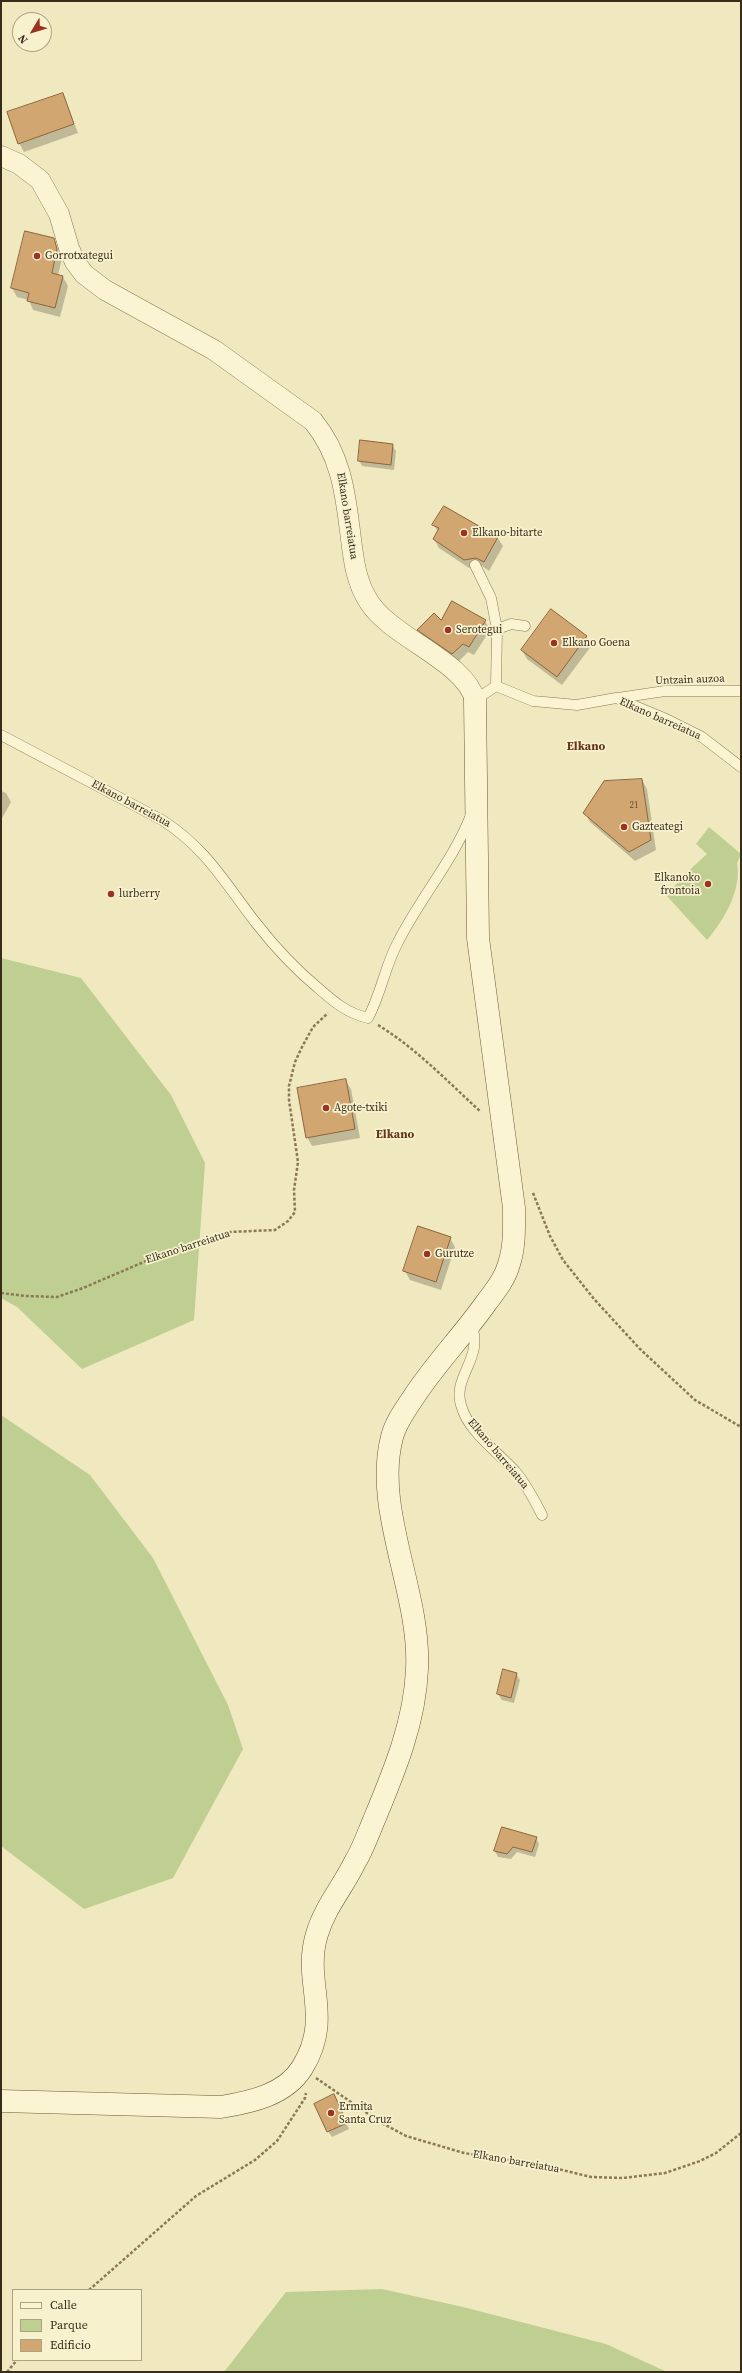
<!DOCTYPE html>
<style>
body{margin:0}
#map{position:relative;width:742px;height:2373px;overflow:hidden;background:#f0e8be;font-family:"Source Serif 4",serif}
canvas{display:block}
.frame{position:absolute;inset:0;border:2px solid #382d1b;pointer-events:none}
.legend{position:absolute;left:12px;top:2289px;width:130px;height:72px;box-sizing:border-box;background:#f7f1ce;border:1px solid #aba386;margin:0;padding:5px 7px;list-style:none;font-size:12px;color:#382d1b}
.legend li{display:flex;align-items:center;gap:8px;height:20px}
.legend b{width:20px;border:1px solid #aba386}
.north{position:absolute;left:12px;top:12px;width:40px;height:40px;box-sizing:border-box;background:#f7f1ce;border:1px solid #aba386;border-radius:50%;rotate:232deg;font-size:11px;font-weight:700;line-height:16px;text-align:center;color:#382d1b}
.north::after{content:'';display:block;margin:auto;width:14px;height:18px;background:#9c3222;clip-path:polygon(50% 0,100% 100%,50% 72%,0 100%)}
</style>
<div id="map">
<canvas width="742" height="2373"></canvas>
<div class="frame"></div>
<ul class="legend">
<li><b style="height:5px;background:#fbf4d2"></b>Calle</li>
<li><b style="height:11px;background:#bfcf92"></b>Parque</li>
<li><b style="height:11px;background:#d1a671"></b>Edificio</li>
</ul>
<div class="north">N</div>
</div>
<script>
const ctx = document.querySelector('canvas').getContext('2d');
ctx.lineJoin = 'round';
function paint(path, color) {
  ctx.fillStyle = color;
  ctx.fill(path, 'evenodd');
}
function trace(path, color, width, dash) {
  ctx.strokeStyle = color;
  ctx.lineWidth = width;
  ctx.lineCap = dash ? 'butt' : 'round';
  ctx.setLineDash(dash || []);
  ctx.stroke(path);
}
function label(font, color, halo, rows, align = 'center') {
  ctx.font = font + ' "Source Serif 4",serif';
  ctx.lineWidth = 3.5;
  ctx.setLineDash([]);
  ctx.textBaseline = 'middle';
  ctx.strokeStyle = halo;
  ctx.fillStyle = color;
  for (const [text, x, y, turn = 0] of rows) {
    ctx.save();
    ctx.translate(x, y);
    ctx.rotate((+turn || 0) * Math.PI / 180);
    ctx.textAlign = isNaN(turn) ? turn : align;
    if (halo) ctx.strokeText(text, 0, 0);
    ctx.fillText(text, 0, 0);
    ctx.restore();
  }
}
paint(new Path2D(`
 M709,827L741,854L737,863C742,890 724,920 707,940L667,896L682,877L707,854L696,844Z
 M1,958L81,978L171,1095L205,1163L194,1320L82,1369L17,1307L1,1298Z
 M1,1415L90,1475L153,1558L228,1705L243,1749L173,1878L84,1909L1,1846Z
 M382,2289L463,2307L606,2344L667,2372H224L286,2292Z`), '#bfcf92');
paint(new Path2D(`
 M63,94L78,133L24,152L19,143Z
 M54,239L62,259L58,275L63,277L68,286L60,317L33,310L29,300L17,297L12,288Z
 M392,445L396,451L394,470L362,466L359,460Z
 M434,525L497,537L503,546L489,571L482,566L469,568L439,548L434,539L438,532Z
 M441,621H485L490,630L474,655L468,652L458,662L424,639L419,630Z
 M586,636L592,645L562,685L527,659L522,650Z
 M642,780L647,789L656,850L635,861L590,822L585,813Z
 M1,791L6,793L11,802L1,820Z
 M345,1080L351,1089L360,1138L312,1146L307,1137Z
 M450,1238L455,1247L441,1290L410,1280L405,1271Z
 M516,1674L520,1680L514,1703L502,1700L498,1694Z
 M536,1838L539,1844L535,1857L517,1852L511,1859L498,1857L495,1851Z
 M337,2101L349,2129L332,2137L328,2131Z`), '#0003');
const building = new Path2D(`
 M63,93L74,124L18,144L7,112Z
 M25,231L54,238L57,249L52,273L63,276L55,308L27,301L29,293L11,288Z
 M360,440L393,444L391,465L358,461Z
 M444,506L498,537L484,562L476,558L464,560L433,539L439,528L432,525Z
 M452,601L486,620L469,647L463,644L452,654L417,630L434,613L441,620Z
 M551,609L587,636L557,677L521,650Z
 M642,779L651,840L629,852L583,813L604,781Z
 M346,1079L355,1129L306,1138L297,1088Z
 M418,1226L451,1237L436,1282L403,1271Z
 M503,1669L517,1673L511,1698L497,1694Z
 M502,1827L537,1837L532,1852L513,1847L507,1854L494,1851Z
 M334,2094L347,2123L327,2132L314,2104Z`);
paint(building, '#d1a671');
trace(building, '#8a653a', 1);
const lane = new Path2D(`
 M475,565L491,598L497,629L496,686
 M497,629L511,624L525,626
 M618,698L665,691H741
 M475,700L496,686L533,701L577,705L616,698L664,718L702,737L741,767
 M1,735L162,820C207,849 224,882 256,923C274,946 294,968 317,987C333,1001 346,1013 368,1018C381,994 385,966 398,942C420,898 453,861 471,815
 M471,1324C485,1358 452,1376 461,1405C468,1432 497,1451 515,1471C526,1484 534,1499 542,1515`);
const street = new Path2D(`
 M1,156L19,164L40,180L59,214L69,248L75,262L84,274L105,290L214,350L313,421C340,454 345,490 350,531C353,555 355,581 369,602C392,638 465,661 475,700`);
const secondary = new Path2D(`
 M1,2101L221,2107C251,2102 285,2095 302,2068C334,2017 302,1982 317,1934C325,1907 343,1887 355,1862C363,1849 368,1834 374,1820C394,1772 415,1722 417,1669C421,1593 373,1510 392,1437C396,1421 408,1406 417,1392C438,1361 464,1334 486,1303C495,1291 505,1279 509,1264C515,1246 514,1227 514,1208L478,938L475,700`);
trace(lane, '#8a7856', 11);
trace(street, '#8a7856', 21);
trace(secondary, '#6b5939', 23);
trace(new Path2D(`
 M378,1025C417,1049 448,1082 481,1112
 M533,1193L550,1236L563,1260L594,1299L640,1349L695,1400L741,1427
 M1,1293L25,1296L57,1297L83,1288L172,1250L202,1243L230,1232L275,1230L288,1221L295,1212L294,1190L298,1162L289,1100V1086L295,1062L302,1047L313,1027L328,1013
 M316,2078L380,2122L406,2136L464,2153L550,2167L591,2177L623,2178L665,2173L700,2161L716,2153L741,2133
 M89,2290L196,2196L255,2160L277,2141L305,2098L306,2093
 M7,2372L17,2360`), '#8a7856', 2.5, [3, 2]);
trace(lane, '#fbf4d2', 10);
trace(street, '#fbf4d2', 20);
trace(secondary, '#fbf4d2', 22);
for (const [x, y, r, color] of [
 [37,256,4,"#9c3222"],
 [464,533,4,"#9c3222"],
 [448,630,4,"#9c3222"],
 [554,643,4,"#9c3222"],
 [624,827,4,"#9c3222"],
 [708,884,4,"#9c3222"],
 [111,894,4,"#9c3222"],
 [326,1108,4,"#9c3222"],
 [427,1254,4,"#9c3222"],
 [331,2113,4,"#9c3222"]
]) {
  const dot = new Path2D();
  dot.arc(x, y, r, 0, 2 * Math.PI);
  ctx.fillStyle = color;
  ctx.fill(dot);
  trace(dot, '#f7f1ce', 1.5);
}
label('9px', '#5e4b30', null, [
 ["21",634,806]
]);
label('11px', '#382d1b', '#f7f1ce', [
 ["Gorrotxategui",45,256],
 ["Elkano-bitarte",472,533],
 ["Serotegui",456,630],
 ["Elkano Goena",562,643],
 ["Gazteategi",632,827],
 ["Elkanoko",700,878,"right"],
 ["frontoia",700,891,"right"],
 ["lurberry",119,894],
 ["Agote-txiki",334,1108],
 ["Gurutze",435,1254],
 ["Ermita",339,2107],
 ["Santa Cruz",339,2120]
], 'left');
label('11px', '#382d1b', '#f7f1ce', [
 ["Elkano barreiatua",347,516,81],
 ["Untzain auzoa",690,680,-2],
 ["Elkano barreiatua",660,719,24],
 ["Elkano barreiatua",131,804,28],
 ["Elkano barreiatua",188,1247,-18],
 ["Elkano barreiatua",498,1454,50],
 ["Elkano barreiatua",516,2162,10]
]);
label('bold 12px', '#673318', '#f7f1ce', [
 ["Elkano",586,747],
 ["Elkano",395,1135]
]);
</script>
